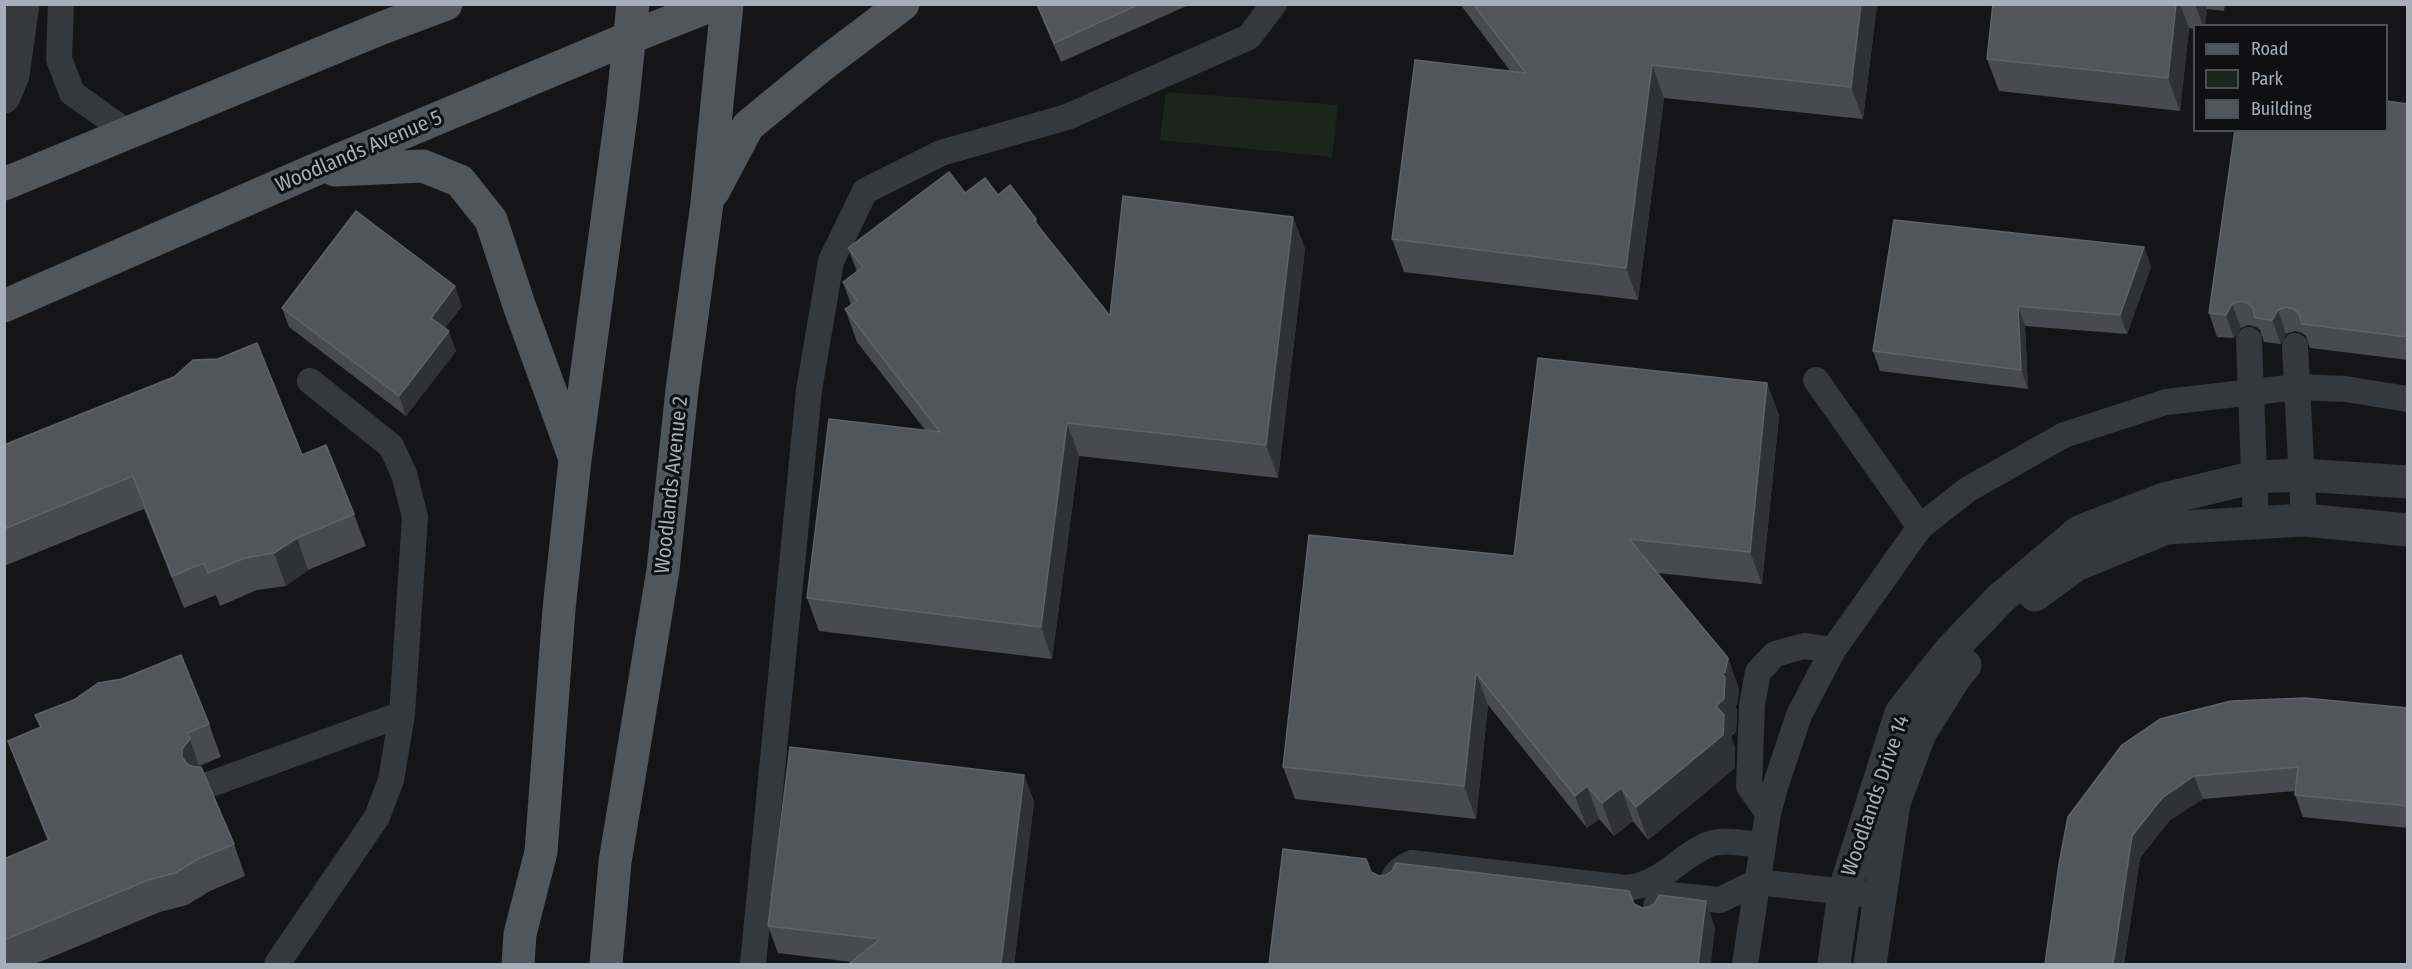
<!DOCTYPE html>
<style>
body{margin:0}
#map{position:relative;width:2412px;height:969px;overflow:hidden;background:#151517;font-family:"Fira Sans Condensed",sans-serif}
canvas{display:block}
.frame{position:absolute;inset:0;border:6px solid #a5aeb9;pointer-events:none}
.legend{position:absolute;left:2193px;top:24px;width:195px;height:108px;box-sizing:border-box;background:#101012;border:2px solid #4c4f55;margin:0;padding:8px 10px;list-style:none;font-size:18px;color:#a5aeb9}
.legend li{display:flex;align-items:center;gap:12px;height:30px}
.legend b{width:30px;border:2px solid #4c4f55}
</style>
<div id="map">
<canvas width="2412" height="969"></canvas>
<div class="frame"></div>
<ul class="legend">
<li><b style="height:8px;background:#51555c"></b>Road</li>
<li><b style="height:16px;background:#1c251c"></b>Park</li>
<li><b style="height:16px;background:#52555a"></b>Building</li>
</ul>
</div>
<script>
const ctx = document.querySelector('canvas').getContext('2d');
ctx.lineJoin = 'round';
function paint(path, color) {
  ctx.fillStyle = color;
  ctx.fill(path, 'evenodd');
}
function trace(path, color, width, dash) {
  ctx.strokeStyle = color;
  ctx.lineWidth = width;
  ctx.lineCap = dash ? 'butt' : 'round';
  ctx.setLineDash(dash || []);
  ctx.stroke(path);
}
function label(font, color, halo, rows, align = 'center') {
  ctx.font = font + ' "Fira Sans Condensed",sans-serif';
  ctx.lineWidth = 6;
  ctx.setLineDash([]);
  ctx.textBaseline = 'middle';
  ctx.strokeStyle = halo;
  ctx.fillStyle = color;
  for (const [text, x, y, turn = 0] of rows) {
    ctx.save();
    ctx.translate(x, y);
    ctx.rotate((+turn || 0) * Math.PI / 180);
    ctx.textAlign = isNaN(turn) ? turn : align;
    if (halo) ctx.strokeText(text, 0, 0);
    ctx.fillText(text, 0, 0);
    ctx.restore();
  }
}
paint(new Path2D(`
 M1166,92L1338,105L1332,157L1160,140Z`), '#1c251c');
trace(new Path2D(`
 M61,4L59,59L72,93L127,132
 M2249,340L2256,524
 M2295,346L2304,520
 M1816,380L1920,527
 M208,785L402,714
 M1768,813L1749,786L1752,705L1758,672L1775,654L1804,646L1833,650
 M1391,888C1393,873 1400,869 1412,863L1626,888C1663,884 1677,858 1707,845C1723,838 1746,844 1762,845
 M1654,920L1657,903L1670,895L1720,900L1757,882L1882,896
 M277,964L377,817L391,780L402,714L415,517L404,474L391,446L310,381
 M753,964L809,390L831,261L865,191L941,153L1067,117L1249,37L1274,4
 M1745,964L1768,813L1776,784L1799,715L1833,650L1920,527L1967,490L2064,435L2166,402L2297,387L2345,389L2408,399`), '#35383c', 26);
trace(new Path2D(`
 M4,97L13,75L23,4
 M2035,595L2076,565L2166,528L2304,520L2408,530
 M1834,964L1844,892L1901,713L1950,651L2001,598L2079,532L2164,499L2255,477L2301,475L2408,482
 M1870,964L1894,803L1920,733L1957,674L1965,665`), '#35383c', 33);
trace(new Path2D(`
 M335,170L423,166L460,181L491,220L519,305L574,456
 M4,184L382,28L446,4
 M713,192L748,126L821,66L903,4
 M4,306L312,171L629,38L715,4
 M518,964L520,934L541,852L559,609L575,460L622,109L633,4
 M606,964L615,862L663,570L682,390L707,203L727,4`), '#51555c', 33);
paint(new Path2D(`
 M1036,4H1191L1061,62Z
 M1460,4H1877L1863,119L1664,98L1638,300L1404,272L1392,239L1511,72Z
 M1993,4H2225L2224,11L2207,9L2205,26H2194V29L2189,28L2180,111L1999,91L1987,59Z
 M2408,104V360L2310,348L2306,336L2302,333L2295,331L2286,334L2281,344L2264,342L2260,330L2256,327L2249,325L2241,328L2234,338L2217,337L2209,313Z
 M965,193L998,195L1036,219L1039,228L1110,316L1293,217L1305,249L1278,478L1079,456L1052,659L819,631L807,598L926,431L857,342L845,309L851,305L843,282L857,272L848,248Z
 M2144,247L2151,267L2127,334L2025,326L2028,389L1880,371L1873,351Z
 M462,306L445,328L456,351L406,416L289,327L282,308Z
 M174,377L302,455L354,514L366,546L308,570L286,586L257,590L220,606L216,595L184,608L144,509L4,566V445Z
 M1767,383L1779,416L1762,584L1657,573L1728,658L1739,690L1737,704L1735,706L1737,710L1736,732L1731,736L1735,748V768L1648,840L1633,821L1614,836L1599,819L1587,828L1488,705L1476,819L1295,799L1283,767L1514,556Z
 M2408,708V828L2303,817L2295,795V791L2203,799L2170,820L2140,858L2124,964H2045L2068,817Z
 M35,715L209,724L221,757L199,766L234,844L245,876L210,891L187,905L160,912L35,964H4V859L48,841L20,773L8,741L40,727Z
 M1024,775L1034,802L1014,964L852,962L778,953L768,926Z`), '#484a4f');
paint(new Path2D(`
 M1861,4H1877L1863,119L1851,87Z
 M2176,4H2180L2189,28L2180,111L2168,78Z
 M2195,4H2205L2207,9L2205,26H2203Z
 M1652,65L1664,98L1638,300L1626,268Z
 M1293,217L1305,249L1278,478L1266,445Z
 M2144,247L2151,267L2127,334L2120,315Z
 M455,286L462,306L438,337L431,318Z
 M2232,304L2241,328L2234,338L2226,315Z
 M2018,306L2025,326L2028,389L2021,370Z
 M2278,310L2286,334L2281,344L2272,320Z
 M449,331L456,351L406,416L399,396Z
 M1767,383L1779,416L1762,584L1750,552Z
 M1067,423L1079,456L1052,659L1041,627Z
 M297,538L308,570L286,586L274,553Z
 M1728,658L1739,690L1737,704L1735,706L1737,710L1736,732L1731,736L1735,748V768L1648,840L1636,807L1716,706L1722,674Z
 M1476,673L1488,705L1476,819L1464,786Z
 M190,739L201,772L193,782L182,757V749Z
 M1024,775L1034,802L1014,964H1001Z
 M2194,776L2203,799L2170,820L2140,858L2124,964H2113L2132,836L2162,798Z
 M1587,786L1599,819L1587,828L1575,796Z
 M1621,788L1633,821L1614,836L1602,803Z
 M1706,901L1715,928L1711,964H1698Z`), '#2f3134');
const building = new Path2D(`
 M1037,4H1140L1054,43Z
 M1473,4H1861L1851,87L1652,65L1626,268L1392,239L1415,60L1526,73Z
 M1993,4H2176L2168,78L1987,59Z
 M2386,101L2408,104V337L2302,324L2299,314L2294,309L2286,307L2278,310L2272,320L2255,318L2253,308L2248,303L2240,301L2232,304L2226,315L2209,313L2235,130H2386Z
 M949,172L965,193L985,178L998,195L1010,185L1036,219L1034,221L1110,316L1123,196L1293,217L1266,445L1067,423L1041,627L807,598L829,419L940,432L845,309L857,301L843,282L863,267L848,248Z
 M356,211L455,286L431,318L449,331L399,396L282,308Z
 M1894,220L2144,247L2120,315L2018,306L2021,370L1873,351Z
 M257,343L302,455L326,445L354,514L297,538L274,553L245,558L208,573L204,563L172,576L133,476L4,529V445L174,377L193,360L218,359Z
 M1538,358L1767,383L1750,552L1629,539L1728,658L1725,672L1722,674L1725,677L1724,699L1716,706L1724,715L1723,735L1636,807L1621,788L1602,803L1587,786L1575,796L1476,673L1464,786L1283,767L1309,535L1514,556Z
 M181,655L209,724L187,733L190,739L182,749V757L187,764L194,767H201L234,844L198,859L175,873L148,880L4,940V859L49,840L8,741L41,727L35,715L74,700L98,683L122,679Z
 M2305,698L2408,708V806L2295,795L2298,767L2194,776L2162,798L2132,836L2113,964H2045L2059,864L2068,817L2122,745L2160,719L2231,701Z
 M790,747L1024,775L1001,964H849L880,939L768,926Z
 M1283,849L1366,859L1371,872L1379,876L1386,875L1392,871L1396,863L1629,891L1634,904L1642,908L1649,907L1655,903L1659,895L1706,901L1698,964H1269Z`);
paint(building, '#52555a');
trace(building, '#5f6369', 1.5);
label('21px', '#a5aeb9', '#101012', [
 ["Woodlands Avenue 5",359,152,-23],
 ["Woodlands Avenue 2",672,485,-84],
 ["Woodlands Drive 14",1876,796,-71]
]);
</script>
